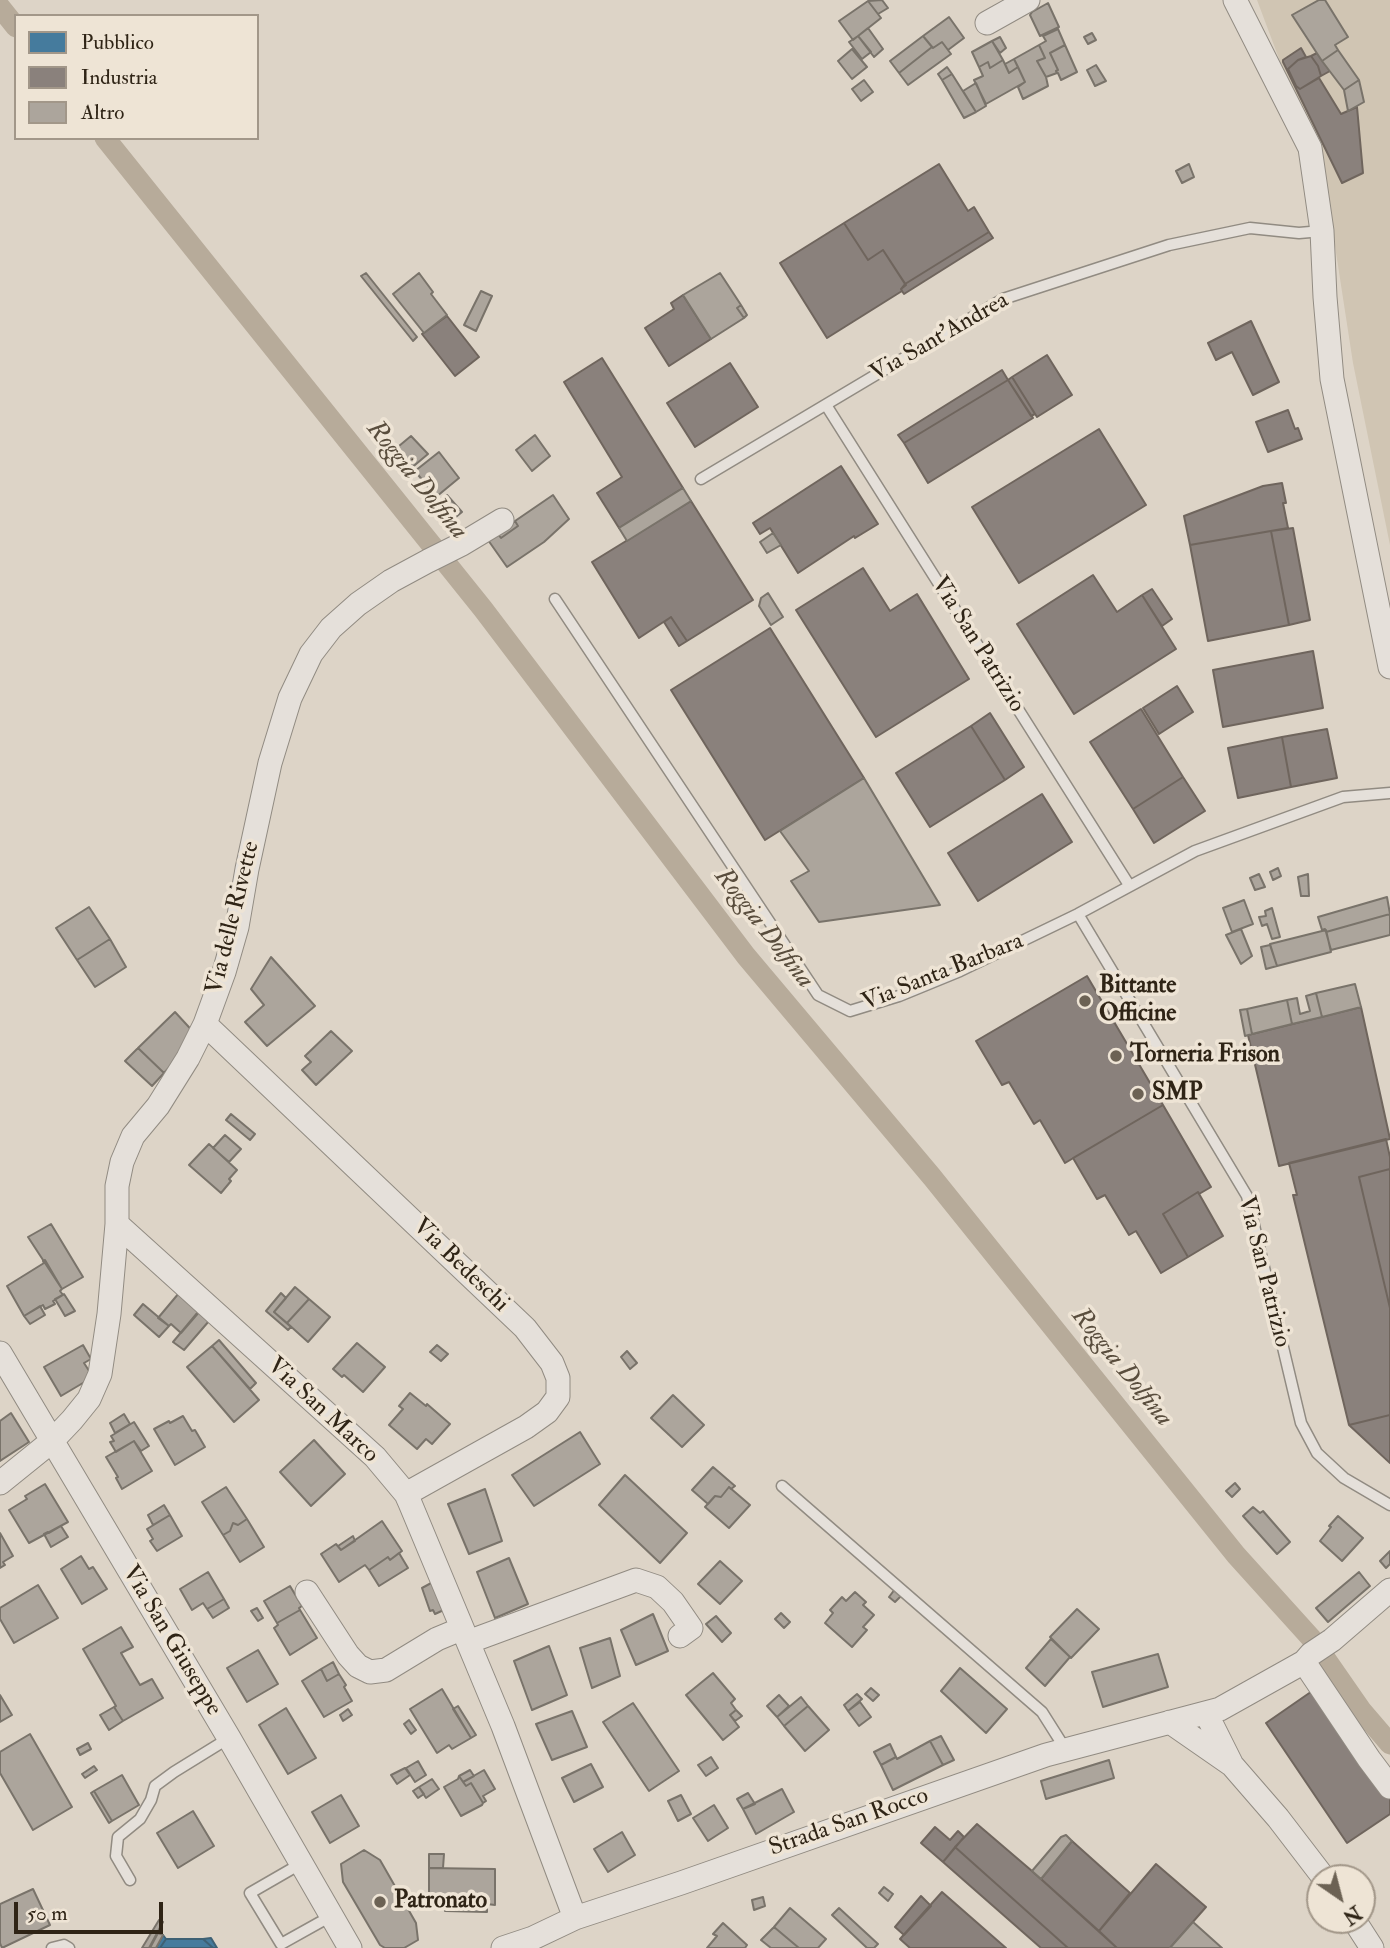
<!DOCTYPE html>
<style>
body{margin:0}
#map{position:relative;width:1390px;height:1948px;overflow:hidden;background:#ddd4c7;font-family:"IM FELL Double Pica",serif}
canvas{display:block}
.legend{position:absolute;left:14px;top:14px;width:245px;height:126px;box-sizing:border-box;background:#eee4d5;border:2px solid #a29789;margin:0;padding:9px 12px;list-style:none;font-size:21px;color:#2f2416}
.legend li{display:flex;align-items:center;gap:14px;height:35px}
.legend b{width:35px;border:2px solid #a29789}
.north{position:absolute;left:1306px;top:1864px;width:70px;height:70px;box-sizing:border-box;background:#eee4d5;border:2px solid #a29789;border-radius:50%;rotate:145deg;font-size:19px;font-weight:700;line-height:28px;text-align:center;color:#2f2416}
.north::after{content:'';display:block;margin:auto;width:24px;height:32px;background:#6c6254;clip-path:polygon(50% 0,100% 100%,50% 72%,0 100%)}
.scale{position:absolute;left:14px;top:1902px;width:149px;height:32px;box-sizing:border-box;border:4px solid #2f2416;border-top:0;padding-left:9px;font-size:21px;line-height:24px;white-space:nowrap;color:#2f2416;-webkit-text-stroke:5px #eee4d5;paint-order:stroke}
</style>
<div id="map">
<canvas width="1390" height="1948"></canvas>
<ul class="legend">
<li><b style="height:19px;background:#457b9d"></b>Pubblico</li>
<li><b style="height:19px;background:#8a817c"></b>Industria</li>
<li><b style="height:19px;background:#aca59c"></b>Altro</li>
</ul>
<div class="north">N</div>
<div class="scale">50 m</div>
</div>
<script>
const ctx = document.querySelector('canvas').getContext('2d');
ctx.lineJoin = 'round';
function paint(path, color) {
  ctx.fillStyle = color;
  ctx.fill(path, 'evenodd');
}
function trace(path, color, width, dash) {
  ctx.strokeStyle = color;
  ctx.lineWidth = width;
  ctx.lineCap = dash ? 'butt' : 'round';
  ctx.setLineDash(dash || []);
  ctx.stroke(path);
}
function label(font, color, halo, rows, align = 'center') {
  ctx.font = font + ' "IM FELL Double Pica",serif';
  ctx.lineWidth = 7;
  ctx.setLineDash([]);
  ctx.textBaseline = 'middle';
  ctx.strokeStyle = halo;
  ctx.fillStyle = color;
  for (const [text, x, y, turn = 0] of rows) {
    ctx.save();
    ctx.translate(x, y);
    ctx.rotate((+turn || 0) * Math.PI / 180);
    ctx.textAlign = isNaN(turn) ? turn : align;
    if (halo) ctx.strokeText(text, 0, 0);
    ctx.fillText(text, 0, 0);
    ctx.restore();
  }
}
paint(new Path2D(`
 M1257,0H1390V545L1353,363L1325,181Z`), '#d0c5b3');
const public = new Path2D(`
 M163,1935L166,1939L160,1948H156Z
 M211,1938L217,1948H213L203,1939Z
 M166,1939H203L213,1948H160Z`);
paint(public, '#457b9d');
trace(public, '#3e6174', 2);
const industry = new Path2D(`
 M1301,48L1306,57L1298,60L1288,69L1296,86L1300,89L1319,78L1341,114L1357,107L1363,173L1342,183L1283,62V60Z
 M1317,53L1330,71L1321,76L1318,66L1311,56Z
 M1311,56L1318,66L1321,76L1300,89L1296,86L1288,69L1298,60Z
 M939,164L968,211L974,207L989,232L905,284L883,250L868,260L844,223Z
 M844,223L868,260L883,250L906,285L901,289L902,291L827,338L780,263Z
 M989,232L993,238L904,294L902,291L901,289L905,284Z
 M683,295L711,339L669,366L645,328L674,309L671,303Z
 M447,316L479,357L455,376L422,334Z
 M1251,321L1279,382L1253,395L1232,352L1216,360L1208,343Z
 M1047,355L1072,395L1037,417L1012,377Z
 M602,358L683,488L619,528L597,493L622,477L564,382Z
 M730,363L758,407L695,447L667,403Z
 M1002,370L1008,380L904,443L898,435Z
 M1012,377L1035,414L1031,416L1008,380Z
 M1008,380L1033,418L928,483L904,443Z
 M1288,410L1295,429L1298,428L1302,439L1268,452L1256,422Z
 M1099,429L1146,505L1019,583L972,507Z
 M841,466L878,524L855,538L854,536L798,573L770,528L760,534L753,523Z
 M1282,483L1286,503H1283L1288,528L1190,545L1184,516L1263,486Z
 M691,501L753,600L687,641L671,617L639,638L592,562Z
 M1293,528L1310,620L1289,625L1271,531Z
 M1271,531L1289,625L1208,641L1190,545Z
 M863,568L890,611L917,594L969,679L876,737L796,610Z
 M1093,575L1117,612L1142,595L1176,649L1074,714L1017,624Z
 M1152,589L1172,619L1162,626L1142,595Z
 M671,617L687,641L679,646L664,622Z
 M770,628L864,778L765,840L671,690Z
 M1313,651L1323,708L1223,727L1213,670Z
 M1177,686L1193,712L1159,734L1143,708Z
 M1141,709L1183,777L1133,809L1090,742Z
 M990,713L1024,767L1005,780L971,726Z
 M971,726L1005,780L930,827L896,773Z
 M1327,729L1337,778L1291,787L1282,737Z
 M1282,737L1291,787L1238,798L1228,748Z
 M1183,777L1205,811L1154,843L1133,809Z
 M1042,794L1072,842L978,901L948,853Z
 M1087,976L1163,1105L1065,1163L1040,1120L1034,1124L1009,1082L1002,1085L976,1041Z
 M1361,1007L1390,1139L1279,1166L1248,1035Z
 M1163,1105L1211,1187L1199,1194L1198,1192L1163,1214L1188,1257L1161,1273L1136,1231L1129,1235L1105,1195L1097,1199L1073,1158Z
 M1386,1139L1390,1157V1169L1359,1177L1390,1308V1415L1349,1425L1293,1195H1297L1289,1163Z
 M1390,1169V1308L1359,1177Z
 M1198,1192L1223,1236L1188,1257L1163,1214Z
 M1390,1415V1463L1349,1425Z
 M1318,1687L1390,1793V1814L1347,1843L1266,1723Z
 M977,1824L1032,1871L1117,1948H1068L955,1847Z
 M935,1827L950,1840L958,1831L964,1837L943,1862L921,1843Z
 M1072,1841L1130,1893L1099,1931L1041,1879Z
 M955,1847L1068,1948H1041L943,1862Z
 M1156,1864L1206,1907L1170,1948H1117L1099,1931Z
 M942,1892L1006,1948H910L900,1939Z
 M921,1896L931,1906L904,1935L895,1927Z`);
paint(industry, '#8a817c');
trace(industry, '#6f655d', 2);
trace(new Path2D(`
 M0,7L16,27
 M105,138L483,609L746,956L932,1177L1236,1555L1311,1638L1361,1710L1390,1744`), '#b7ab9a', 21);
const building = new Path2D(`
 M882,0L888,8L878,14L868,1Z
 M1319,0H1325L1348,37L1335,45L1338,50L1322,61L1292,15Z
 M868,1L881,18L853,40L839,21Z
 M1048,3L1059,27L1040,36L1030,15L1032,12Z
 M949,17L964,38L948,50L942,42L933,48L923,36Z
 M868,28L883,49L874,57L858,36Z
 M1058,29L1065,45L1050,53L1058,70L1056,71L1057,73L1046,77L1037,61L1045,58L1039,45L1046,41L1043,36Z
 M1092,33L1096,40L1088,44L1084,37Z
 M858,36L871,52L862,59L849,42Z
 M923,36L932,47L899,73L890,61Z
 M1000,37L1006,48L1000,53L992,41Z
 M992,41L1003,60L990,68L988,62L979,67L972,52Z
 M942,42L951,54L908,85L899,73L932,47L933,48Z
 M1039,45L1045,58L1037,61L1046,77L1048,86L1023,99L1018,87L1025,82L1014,59Z
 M1065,45L1077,72L1061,80L1058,73H1057L1056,71L1058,70L1050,53Z
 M852,49L867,67L852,79L838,61Z
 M1338,50L1359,80L1344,90L1322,61Z
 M1014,59L1018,67L1009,73L1005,64Z
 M1003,60L1009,73L1018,67L1025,82L986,104L974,80L983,76L979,67L988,62L990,68Z
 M1096,65L1106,81L1095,86L1087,70Z
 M947,67L952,74L942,80L938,74Z
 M952,74L976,112L964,118L942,80Z
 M864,80L873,92L861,101L852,89Z
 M1359,80L1364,102L1348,111L1344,90Z
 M976,83L986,106L976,112L963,91Z
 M1189,164L1194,177L1182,183L1176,171Z
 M366,273L417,337L413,341L361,276Z
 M419,273L433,292L431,294L447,315L424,333L393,294Z
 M720,273L741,305L737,308L744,318L711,339L683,295Z
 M481,291L492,296L476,331L464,325Z
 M741,305L747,315L744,318L737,308Z
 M535,435L550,456L532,471L516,450Z
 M411,436L428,454L409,470L393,451Z
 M439,452L459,478L436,497L415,471Z
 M683,488L691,501L627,541L619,528Z
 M447,495L462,512L451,521L437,503Z
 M553,495L569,519L544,542L507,567L488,540L497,533L501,538L518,526L515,521Z
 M515,521L518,526L501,538L497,533Z
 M773,533L781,545L767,553L760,542Z
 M768,593L783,617L771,625L759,606L761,598Z
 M864,778L940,905L819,922L791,881L809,871L780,831Z
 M1278,868L1281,876L1273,880L1270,872Z
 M1259,874L1265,887L1255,890L1250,878Z
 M1308,874L1309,896H1301L1298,877Z
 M1387,897L1390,914L1326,932L1325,929L1322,930L1318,917Z
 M1244,900L1253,924L1232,932L1223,908Z
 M89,907L110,939L77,960L56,928Z
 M1272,908L1280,937L1272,939L1267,924L1262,926L1259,917L1266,916L1265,911Z
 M1390,914V935L1331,950L1326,932Z
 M1241,929L1252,956L1241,964L1226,935Z
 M1326,930L1331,952L1277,966L1270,944Z
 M110,939L126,967L95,987L77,960Z
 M1270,945L1277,966L1266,969L1261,947Z
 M271,957L315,1006L267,1046L245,1022L264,1005L251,989Z
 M1355,984L1361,1007L1322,1017L1316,993Z
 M1316,993L1322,1017L1292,1024L1287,1000L1297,998L1300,1014L1310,1011L1306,996Z
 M1287,1000L1292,1024L1252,1034L1247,1009Z
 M1247,1009L1252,1034L1245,1036L1240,1010Z
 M175,1012L198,1037L164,1073L138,1048Z
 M331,1031L352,1051L316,1085L302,1070L311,1062L305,1056Z
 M138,1048L164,1073L152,1086L125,1061Z
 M231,1114L255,1134L250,1140L226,1120Z
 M225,1135L241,1149L229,1162L213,1148Z
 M209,1144L237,1170L229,1179L231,1181L221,1193L189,1165Z
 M51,1224L83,1277L62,1289L28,1237Z
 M45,1260L62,1289L60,1291L63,1295L53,1301L55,1304L45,1309L43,1305L24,1316L7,1286L44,1263L43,1261Z
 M295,1287L309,1299L287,1323L274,1312Z
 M179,1293L200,1311L181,1333L171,1324L169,1326L158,1318Z
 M281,1293L286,1298L274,1312L291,1327L288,1330L266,1311Z
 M64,1294L75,1311L65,1316L55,1299Z
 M309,1299L330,1317L308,1342L287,1323Z
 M143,1304L169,1326L159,1337L134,1315Z
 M40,1306L45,1315L30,1324L24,1316Z
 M198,1312L209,1321L184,1350L173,1342Z
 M219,1340L256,1383L250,1389L212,1346Z
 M357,1343L385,1367L363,1392L344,1375L342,1377L333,1369Z
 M83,1345L91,1359L84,1363L93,1377L61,1396L44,1367Z
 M437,1345L448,1354L441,1361L430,1352Z
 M212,1346L259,1400L234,1422L187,1367Z
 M627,1351L637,1363L630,1369L621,1357Z
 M410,1393L426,1406L427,1404L450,1424L432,1444L426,1439L417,1449L389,1425L403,1409L399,1406Z
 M673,1395L704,1425L682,1447L651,1418Z
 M11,1413L29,1442L0,1461V1421Z
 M124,1414L130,1424L115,1433L110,1423Z
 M183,1416L192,1431L195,1430L205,1447L175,1465L154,1429L169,1421L170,1423Z
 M134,1422L149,1446L141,1451L134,1441L116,1452L110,1442L114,1441L111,1436Z
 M580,1432L600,1464L534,1506L512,1475Z
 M314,1440L345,1474L311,1506L280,1472Z
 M134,1441L152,1471L122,1489L116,1478L118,1477L106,1457Z
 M713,1467L735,1486L731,1489L729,1487L721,1497L715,1496L708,1504L692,1490Z
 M625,1475L687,1533L660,1563L599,1505Z
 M1235,1483L1240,1489L1232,1497L1226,1491Z
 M45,1484L68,1522L29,1543L9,1510L27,1499L25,1496Z
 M226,1487L247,1519L238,1525L233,1523L230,1531L223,1535L202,1502Z
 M729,1487L750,1505L729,1528L705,1507L715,1496L721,1497Z
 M485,1489L502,1541L469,1554L448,1504Z
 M164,1505L170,1515L153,1525L148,1515Z
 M1253,1507L1260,1513L1263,1511L1290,1542L1277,1554L1243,1516Z
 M170,1515L182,1536L157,1551L150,1541L153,1539L147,1529Z
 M1338,1516L1363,1538L1342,1561L1320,1541L1331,1527L1329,1526Z
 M247,1519L264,1547L240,1562L223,1535L230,1531L233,1523L238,1525Z
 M382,1521L402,1551L390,1560L388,1557L369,1570L365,1565L339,1582L321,1554L336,1544L341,1550Z
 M61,1526L68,1537L51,1547L44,1534L48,1532L49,1533Z
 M0,1533L13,1556L3,1562L5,1565L0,1568Z
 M353,1536L355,1541L341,1550L338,1546Z
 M1390,1551V1564L1386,1568L1380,1561Z
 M399,1553L408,1568L379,1586L369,1570L388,1557L390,1560Z
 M81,1556L89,1569L93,1567L107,1589L82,1604L61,1569Z
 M509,1558L528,1604L495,1618L477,1572Z
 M720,1561L742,1581L720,1604L698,1584Z
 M208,1572L224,1599L207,1609L203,1603L192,1610L180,1589Z
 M1359,1572L1370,1586L1328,1622L1316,1608Z
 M433,1582L446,1609L435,1614L433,1610L430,1611L422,1588Z
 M38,1585L58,1618L14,1643L0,1619V1608Z
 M290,1586L302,1606L299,1608L300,1610L277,1623L264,1601Z
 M895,1589L902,1595L895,1602L889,1597Z
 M855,1592L866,1602L863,1605L874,1615L863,1627L867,1630L852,1647L825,1623L833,1613L830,1610L842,1597L846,1601Z
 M224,1599L229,1608L213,1618L207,1609Z
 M257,1608L263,1618L258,1621L251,1611Z
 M1077,1609L1099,1629L1071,1658L1050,1637Z
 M300,1610L317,1638L290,1655L274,1628L278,1625L277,1623Z
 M781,1613L790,1622L784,1628L775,1619Z
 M653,1614L668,1651L636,1665L621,1630Z
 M716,1616L731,1633L722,1642L706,1624Z
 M121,1627L133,1647L121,1653L140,1685L152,1679L163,1698L123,1721L114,1707L116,1706L83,1649Z
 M610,1638L620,1676L592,1688L580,1648Z
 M1051,1639L1070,1657L1045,1686L1026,1668Z
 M549,1646L567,1695L532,1710L514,1661Z
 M258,1650L278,1684L247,1702L227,1668Z
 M1158,1654L1168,1687L1103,1707L1092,1672Z
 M333,1662L339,1674L327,1681L321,1669Z
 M960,1668L1007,1709L986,1733L941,1691Z
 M321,1669L327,1681L339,1674L346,1685L344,1687L352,1701L324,1717L302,1681Z
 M713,1673L735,1699L731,1703L736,1710L730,1715L739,1727L723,1740L686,1695Z
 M871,1688L879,1695L873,1701L865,1694Z
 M442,1689L471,1738L452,1749L449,1745L437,1753L410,1709Z
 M857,1694L862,1699L848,1711L844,1705Z
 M0,1695L12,1715L0,1722Z
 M779,1695L789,1706L777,1717L767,1706Z
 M801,1697L808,1706L784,1726L777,1717Z
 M860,1702L871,1717L859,1726L848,1711Z
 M633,1703L679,1771L649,1791L603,1722Z
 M458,1706L476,1735L471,1738L453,1709Z
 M808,1706L829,1730L805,1751L784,1726Z
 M114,1707L123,1721L109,1730L100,1715Z
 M286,1708L316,1758L288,1774L259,1725Z
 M348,1709L352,1715L343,1721L340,1715Z
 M736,1710L742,1716L735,1721L730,1715Z
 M572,1711L587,1747L552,1760L536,1724Z
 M409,1720L416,1730L411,1734L404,1724Z
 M30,1734L72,1807L33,1830L0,1773V1752Z
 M941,1736L954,1760L943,1765L930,1741Z
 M930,1741L943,1765L893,1790L881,1765L896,1757L897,1759Z
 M88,1743L91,1749L80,1755L77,1749Z
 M890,1744L896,1757L881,1765L874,1752Z
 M711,1757L718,1768L706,1776L698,1765Z
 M1109,1760L1114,1778L1046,1799L1041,1781Z
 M418,1761L426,1775L415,1782L406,1768Z
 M591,1764L603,1787L574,1802L562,1778Z
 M94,1766L97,1770L85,1778L82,1774Z
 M405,1768L410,1775L397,1784L391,1775Z
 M470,1770L474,1776L463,1782L459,1776Z
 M484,1770L495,1789L483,1796L486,1801L483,1803L471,1783L466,1786L463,1782Z
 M122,1775L139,1805L112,1821L94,1791Z
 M459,1776L466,1786L471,1783L483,1803L482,1805L461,1816L444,1787L458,1779Z
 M432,1779L439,1789L426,1798L419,1787Z
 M419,1787L424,1794L418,1798L413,1791Z
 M782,1789L794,1812L756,1834L743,1809Z
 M94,1791L112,1821L109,1823L91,1793Z
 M748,1793L755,1804L743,1809L737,1799Z
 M341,1795L359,1826L330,1843L312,1812Z
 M681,1795L691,1814L678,1821L668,1801Z
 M714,1805L728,1828L708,1841L693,1818Z
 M193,1811L214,1846L178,1868L157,1833Z
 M622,1832L635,1855L608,1872L594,1849Z
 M1066,1835L1072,1841L1041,1879L1032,1871L1061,1837Z
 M364,1850L380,1860L416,1923L418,1940L404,1948H385L380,1945L343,1882L341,1864Z
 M429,1854H444L443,1868H429Z
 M429,1868L495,1869V1905L487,1904V1912L445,1911V1908H429Z
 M884,1887L893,1894L888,1901L879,1893Z
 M33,1889L50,1925L2,1948L0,1943V1904Z
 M763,1897L765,1906L754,1910L752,1900Z
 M790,1908L826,1939L818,1948H799L774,1927Z
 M839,1908L878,1944L874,1948H867L832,1915Z
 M159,1920L163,1922L149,1948H142Z
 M1193,1922L1222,1948H1170Z
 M723,1923L747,1945L745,1948H707L717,1936L713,1934Z
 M774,1927L799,1948H771L761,1940Z
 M158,1933L163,1935L156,1948H150Z`);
paint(building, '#aca59c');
trace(building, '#79736a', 2);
const service = new Path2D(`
 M826,405L1129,885
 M701,479L1003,299L1169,245L1250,228L1299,233L1322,231
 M555,599L818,995L850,1011L899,996L960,971L1078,914L1195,851L1343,797L1390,793
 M1078,914L1247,1196L1301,1423L1317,1453L1344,1478L1390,1505
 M782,1486L1042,1712L1066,1750
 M302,1863L250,1893L281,1944L333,1915
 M130,1880L116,1856L118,1837L140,1819L151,1800L155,1786L174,1772L229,1738
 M52,1948L64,1945L69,1948`);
const minor = new Path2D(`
 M1235,0L1310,148L1322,231L1325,297L1332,379L1390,667
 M987,23L1028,0
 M205,1024L525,1328L552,1363L558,1378V1397L547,1412L526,1427L406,1494
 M117,1224L375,1457L406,1494L410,1503L503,1726L575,1918
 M0,1353L229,1738L350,1948
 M0,1483L52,1441L72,1420L89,1399L100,1374L109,1314L117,1224V1186L122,1162L133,1136L158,1106L188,1058L205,1024L224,972L237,927L247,869L270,763L290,698L311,654L331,628L358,604L391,581L428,561L462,544L502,520
 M307,1592L348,1655L358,1666L370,1672L386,1670L437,1639L461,1629
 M468,1642L636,1580L657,1587L673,1602L691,1628L680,1636
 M1304,1662L1369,1759L1390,1787
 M1206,1713L1231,1763
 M1170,1722L1232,1765L1278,1818L1324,1878
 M1354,1920L1372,1948
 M503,1948L533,1938L575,1918L681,1883L1046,1755L1220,1709L1304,1662L1311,1654L1332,1640L1390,1590`);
trace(service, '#918b82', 13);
trace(minor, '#918b82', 25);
trace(service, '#e5e0da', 10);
trace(minor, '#e5e0da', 23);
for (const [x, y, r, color] of [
 [1085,1001,7,"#6c6254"],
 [1116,1056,7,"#6c6254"],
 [1138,1094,7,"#6c6254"],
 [380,1902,7,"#6c6254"]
]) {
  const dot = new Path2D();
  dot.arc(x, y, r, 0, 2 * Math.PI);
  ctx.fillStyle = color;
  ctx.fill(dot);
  trace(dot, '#eee4d5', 2.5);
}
label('24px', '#2f2416', '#eee4d5', [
 ["Via Sant'Andrea",940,338,-30],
 ["Via San Patrizio",977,645,58],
 ["Via delle Rivette",234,918,-76],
 ["Via Santa Barbara",943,973,-22],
 ["Via Bedeschi",460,1266,44],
 ["Via San Patrizio",1263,1272,76],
 ["Via San Marco",322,1411,43],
 ["Via San Giuseppe",171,1641,59],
 ["Strada San Rocco",849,1823,-19]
]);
label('bold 24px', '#2f2416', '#eee4d5', [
 ["Bittante",1099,987],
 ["Officine",1099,1015],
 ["Torneria Frison",1130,1056],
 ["SMP",1152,1094],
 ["Patronato",394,1902]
], 'left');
label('italic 26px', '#594d3d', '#eee4d5', [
 ["Roggia Dolfina",416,481,51],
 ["Roggia Dolfina",763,929,52],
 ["Roggia Dolfina",1121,1368,51]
]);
</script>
